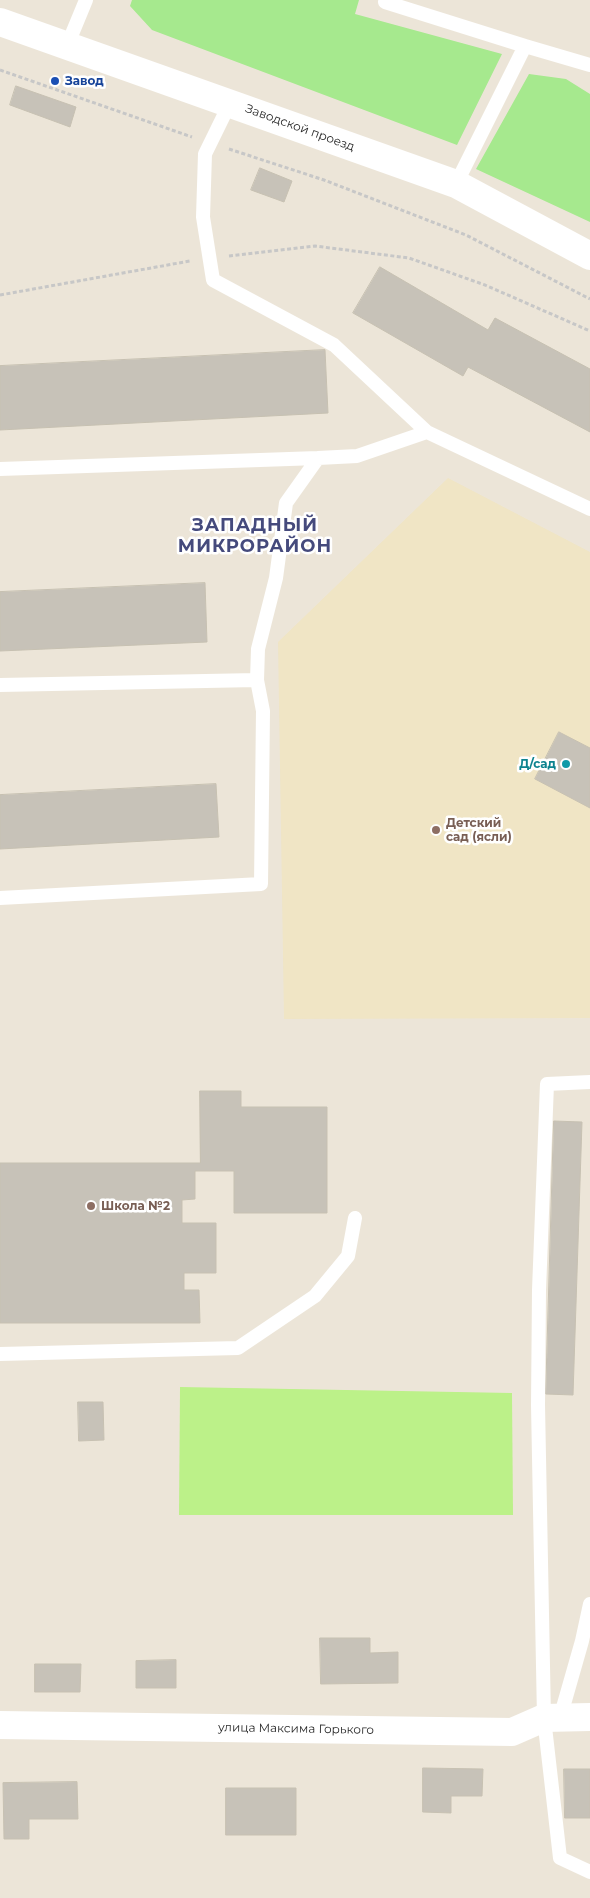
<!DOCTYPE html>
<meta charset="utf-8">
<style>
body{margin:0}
canvas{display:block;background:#ece5d8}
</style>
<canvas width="590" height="1898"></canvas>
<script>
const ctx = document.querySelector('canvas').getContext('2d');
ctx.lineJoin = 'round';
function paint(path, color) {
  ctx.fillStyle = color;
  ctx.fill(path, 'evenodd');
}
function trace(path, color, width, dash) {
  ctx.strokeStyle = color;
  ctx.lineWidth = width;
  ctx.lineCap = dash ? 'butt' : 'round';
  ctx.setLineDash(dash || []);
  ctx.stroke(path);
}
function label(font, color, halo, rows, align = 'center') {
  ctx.font = font + ' Montserrat,sans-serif';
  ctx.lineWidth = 5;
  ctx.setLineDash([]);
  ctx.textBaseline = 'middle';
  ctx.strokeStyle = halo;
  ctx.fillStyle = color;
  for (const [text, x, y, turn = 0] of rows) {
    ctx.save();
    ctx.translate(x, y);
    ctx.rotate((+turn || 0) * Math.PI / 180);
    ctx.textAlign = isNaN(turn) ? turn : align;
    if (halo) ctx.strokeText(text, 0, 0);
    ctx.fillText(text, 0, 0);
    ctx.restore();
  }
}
paint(new Path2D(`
 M448,478L590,552V1018L284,1019L278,642Z`), '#f0e5c5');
paint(new Path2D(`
 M132,0H359L355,14L502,54L457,145L152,30L130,6Z
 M529,74L566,79L590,94V222L476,169Z`), '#a6e98e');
paint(new Path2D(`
 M180,1387L512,1393L513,1515H179Z`), '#bcf189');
const building = new Path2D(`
 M16,86L76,107L70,127L10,105Z
 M260,168L292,181L284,202L251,190Z
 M380,267L488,330L495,318L590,369V432L468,367L463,376L353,313Z
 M325,350L328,413L0,430V366Z
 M205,583L207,642L0,651V592Z
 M559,732L590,748V808L535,779Z
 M216,784L219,837L0,849V795Z
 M200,1091H241V1107H327V1213H234V1171H195V1199L182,1200V1223H216V1273H184V1290H199L200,1323H0V1163H200Z
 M554,1121L582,1122L573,1395L546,1394Z
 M78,1402H103L104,1440L79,1441Z
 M320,1638H370V1653L398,1652V1683L321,1684Z
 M176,1660V1688H136V1661Z
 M35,1664H81L80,1692H35Z
 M423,1768L483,1769L482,1796H451V1813L423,1812Z
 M564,1769H590V1818H565Z
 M77,1782L78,1819H29V1839H4L3,1783Z
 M226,1788H296V1835H226Z`);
paint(building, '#c7c2b8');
trace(building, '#c7c1b2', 1);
trace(new Path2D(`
 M0,70L192,137
 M229,149L324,180L466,235L590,299
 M229,256L315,246L409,258L485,285L590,331
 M0,295L190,261`), '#c7c7c7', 3, [4, 2.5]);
trace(new Path2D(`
 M385,2L525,46L456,184
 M67,46L86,0
 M525,46L590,65
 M230,103L205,154L203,217L213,280L334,345L427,432L590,509
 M0,469L318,458
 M0,685L257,680
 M0,898L261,884L263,711L257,680L258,649L276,578L286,503L318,458L357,456L427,432
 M590,1082L547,1084L539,1290L538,1405L544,1718L560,1858L590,1872
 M0,1354L238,1348L315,1296L348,1256L355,1218
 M560,1718L582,1641L590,1604`), '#fff', 14);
trace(new Path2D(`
 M0,1725L512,1732L544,1718L590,1717`), '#fff', 28);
trace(new Path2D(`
 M0,22L456,184L590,256`), '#fff', 28);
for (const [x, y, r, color] of [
 [55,81,5,"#1a4fb4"],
 [566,764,5,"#0f9aa8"],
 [436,830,5,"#8d6e63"],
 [91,1206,5,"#8d6e63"]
]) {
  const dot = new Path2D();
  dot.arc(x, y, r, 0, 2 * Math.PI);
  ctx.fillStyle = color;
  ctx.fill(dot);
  trace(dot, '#fff', 2);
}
label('bold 12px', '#164399', '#fff', [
 ["Завод",65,81]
], 'left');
label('12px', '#282828', '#fff', [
 ["Заводской проезд",300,128,20],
 ["улица Максима Горького",296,1729,1]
]);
label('bold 12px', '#0d838f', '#fff', [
 ["Д/сад",556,764]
], 'right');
label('bold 12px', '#785e54', '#fff', [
 ["Детский",446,823],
 ["сад (ясли)",446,837],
 ["Школа №2",101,1206]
], 'left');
ctx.letterSpacing = '1px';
label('bold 18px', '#454a7c', '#fff', [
 ["ЗАПАДНЫЙ",255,526],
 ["МИКРОРАЙОН",255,547]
]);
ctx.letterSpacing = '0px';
</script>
